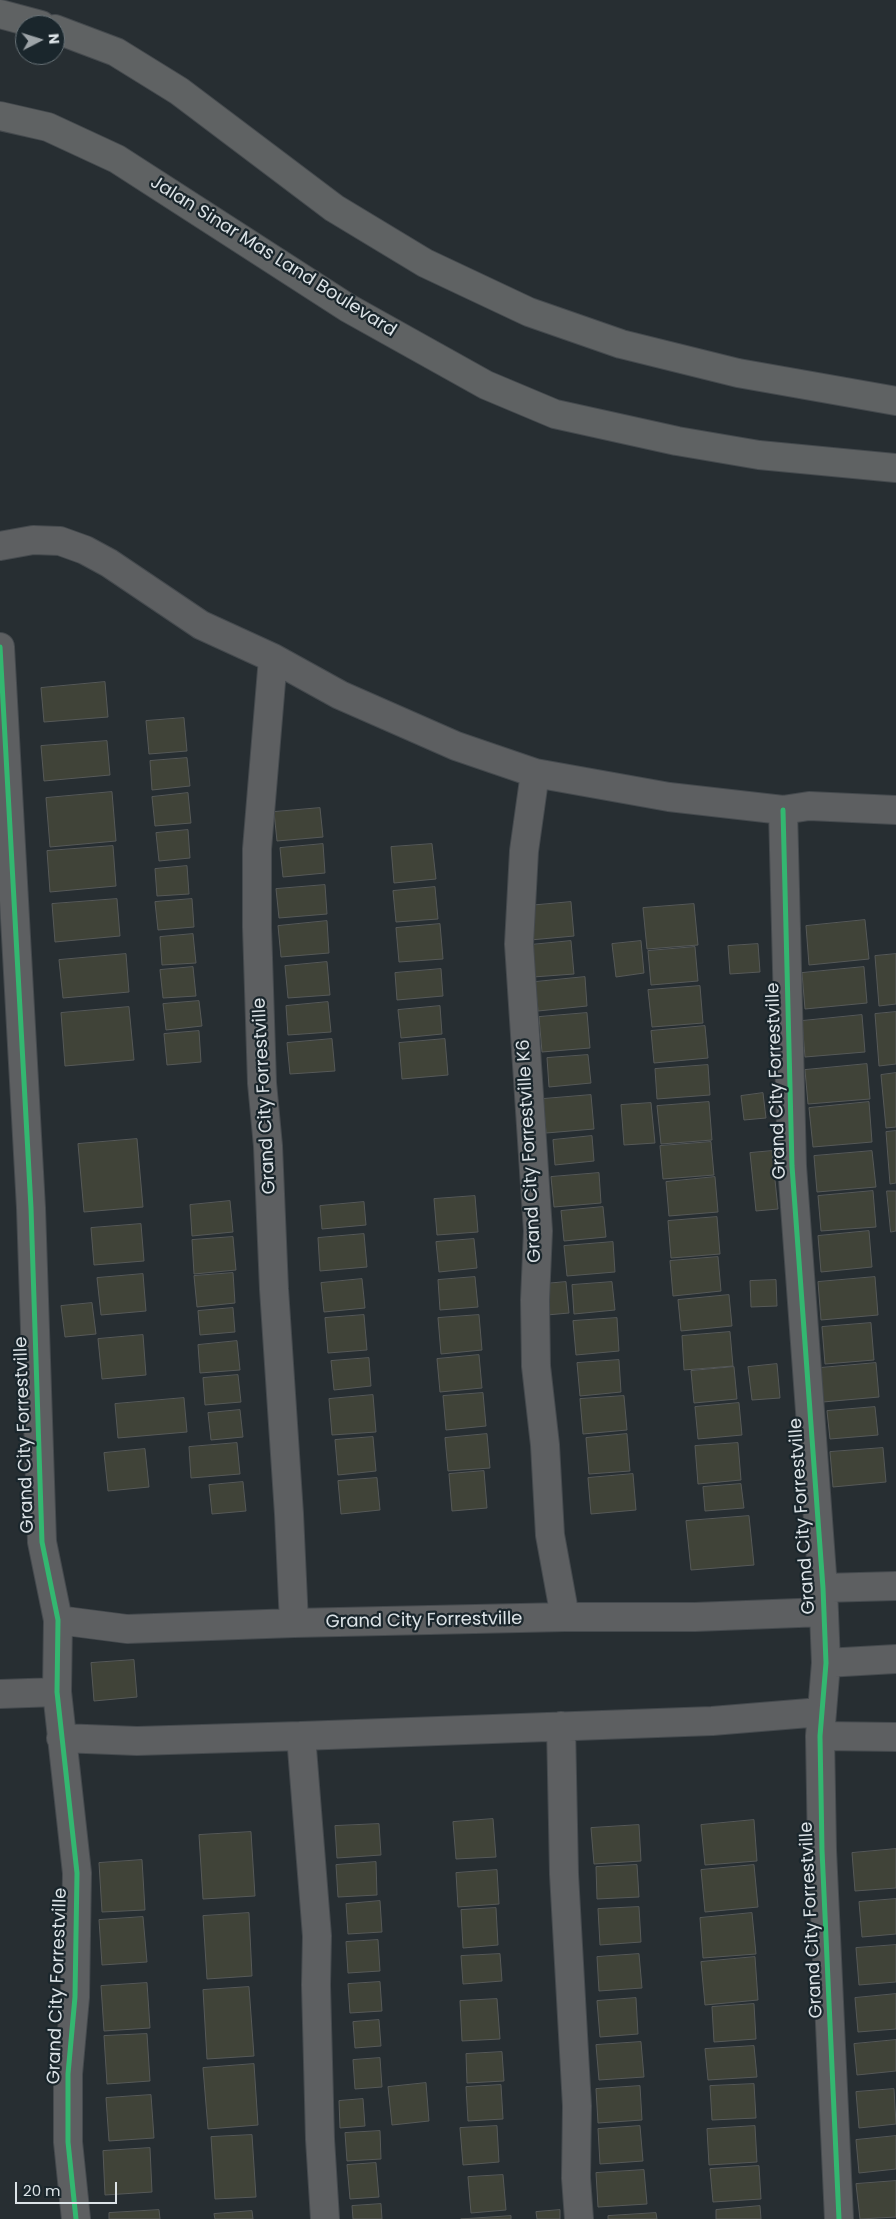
<!DOCTYPE html>
<style>
body{margin:0}
#map{position:relative;width:896px;height:2219px;overflow:hidden;background:#272e32;font-family:Poppins,sans-serif}
canvas{display:block}
.north{position:absolute;left:15px;top:15px;width:50px;height:50px;box-sizing:border-box;background:#1a262c;border:1px solid #687277;border-radius:50%;rotate:85deg;font-size:14px;font-weight:700;line-height:20px;text-align:center;color:#dce3e7}
.north::after{content:'';display:block;margin:auto;width:18px;height:22px;background:#9da4a8;clip-path:polygon(50% 0,100% 100%,50% 72%,0 100%)}
.scale{position:absolute;left:15px;top:2182px;width:102px;height:22px;box-sizing:border-box;border:2px solid #dce3e7;border-top:0;padding-left:6px;font-size:15px;line-height:18px;white-space:nowrap;color:#dce3e7;-webkit-text-stroke:4px #1a262c;paint-order:stroke}
</style>
<div id="map">
<canvas width="896" height="2219"></canvas>
<div class="north">N</div>
<div class="scale">20 m</div>
</div>
<script>
const ctx = document.querySelector('canvas').getContext('2d');
ctx.lineJoin = 'round';
function paint(path, color) {
  ctx.fillStyle = color;
  ctx.fill(path, 'evenodd');
}
function trace(path, color, width, dash) {
  ctx.strokeStyle = color;
  ctx.lineWidth = width;
  ctx.lineCap = dash ? 'butt' : 'round';
  ctx.setLineDash(dash || []);
  ctx.stroke(path);
}
function label(font, color, halo, rows, align = 'center') {
  ctx.font = font + ' Poppins,sans-serif';
  ctx.lineWidth = 4.5;
  ctx.setLineDash([]);
  ctx.textBaseline = 'middle';
  ctx.strokeStyle = halo;
  ctx.fillStyle = color;
  for (const [text, x, y, turn = 0] of rows) {
    ctx.save();
    ctx.translate(x, y);
    ctx.rotate((+turn || 0) * Math.PI / 180);
    ctx.textAlign = isNaN(turn) ? turn : align;
    if (halo) ctx.strokeText(text, 0, 0);
    ctx.fillText(text, 0, 0);
    ctx.restore();
  }
}
const building = new Path2D(`
 M105,682L108,717L44,722L41,688Z
 M184,718L187,751L149,754L146,721Z
 M107,741L110,775L44,781L41,746Z
 M187,758L190,786L152,790L150,761Z
 M112,792L116,841L50,847L46,798Z
 M188,793L191,823L155,826L152,797Z
 M320,808L323,837L277,841L274,812Z
 M188,830L190,858L159,861L156,833Z
 M323,844L325,873L283,877L280,848Z
 M432,844L436,879L394,883L391,847Z
 M113,846L116,886L50,892L47,851Z
 M187,866L189,894L157,896L155,869Z
 M325,885L327,914L279,918L276,889Z
 M435,887L438,919L396,922L393,891Z
 M117,899L120,936L55,942L52,904Z
 M192,899L194,927L158,930L155,902Z
 M571,902L574,936L530,940L527,906Z
 M694,904L698,945L647,949L643,908Z
 M865,920L869,959L809,965L806,926Z
 M327,921L329,953L281,957L278,926Z
 M440,924L443,959L399,962L396,928Z
 M193,934L196,963L162,965L160,937Z
 M571,941L574,974L533,977L530,945Z
 M641,941L644,973L616,977L612,944Z
 M758,944L760,972L730,974L728,946Z
 M695,947L698,981L651,985L648,951Z
 M126,954L129,992L63,998L59,960Z
 M896,954V1004L879,1006L875,956Z
 M327,962L330,995L288,998L285,966Z
 M193,967L196,996L163,998L160,970Z
 M864,967L867,1003L805,1009L802,973Z
 M441,969L443,996L397,1000L395,973Z
 M585,977L587,1006L538,1011L535,982Z
 M700,986L703,1023L652,1027L648,990Z
 M199,1001L202,1026L166,1030L163,1004Z
 M328,1002L331,1032L288,1035L286,1006Z
 M440,1006L442,1034L401,1038L398,1010Z
 M129,1007L134,1060L65,1066L61,1013Z
 M896,1012V1064L879,1066L875,1014Z
 M587,1013L590,1048L542,1052L539,1017Z
 M862,1015L865,1052L805,1057L802,1021Z
 M705,1026L708,1058L654,1063L651,1031Z
 M199,1031L201,1062L167,1065L164,1034Z
 M332,1039L335,1071L290,1074L287,1043Z
 M445,1039L448,1075L402,1079L399,1043Z
 M588,1055L591,1083L549,1087L547,1058Z
 M867,1064L870,1099L808,1104L805,1070Z
 M708,1065L710,1095L657,1099L655,1069Z
 M896,1073V1127L886,1128L881,1075Z
 M763,1093L766,1118L744,1120L741,1096Z
 M591,1095L594,1129L546,1133L543,1099Z
 M709,1102L712,1140L661,1144L657,1106Z
 M869,1102L872,1142L813,1147L809,1108Z
 M651,1103L655,1143L624,1145L621,1105Z
 M896,1131V1183L890,1184L886,1132Z
 M592,1136L594,1161L555,1165L553,1140Z
 M137,1139L143,1207L84,1212L78,1144Z
 M711,1142L714,1175L663,1179L660,1146Z
 M772,1151L778,1209L756,1211L750,1153Z
 M872,1151L876,1187L817,1192L814,1156Z
 M599,1173L601,1203L554,1207L551,1177Z
 M715,1177L718,1212L669,1216L666,1182Z
 M873,1191L876,1227L821,1231L818,1196Z
 M887,1191H896V1231L891,1232Z
 M475,1196L478,1232L437,1235L434,1199Z
 M230,1201L233,1232L192,1236L190,1205Z
 M364,1202L366,1225L322,1229L320,1206Z
 M603,1207L606,1237L564,1241L561,1211Z
 M717,1217L720,1254L671,1258L668,1221Z
 M141,1224L144,1261L94,1265L91,1228Z
 M869,1231L872,1267L821,1272L818,1236Z
 M364,1234L367,1267L320,1271L318,1238Z
 M233,1237L236,1270L194,1274L192,1240Z
 M474,1239L477,1268L439,1272L436,1242Z
 M613,1242L615,1272L567,1276L564,1246Z
 M718,1257L721,1291L673,1296L670,1261Z
 M233,1273L235,1303L197,1307L194,1276Z
 M143,1274L146,1311L101,1315L97,1278Z
 M475,1277L478,1307L440,1310L438,1280Z
 M875,1277L878,1315L821,1320L818,1282Z
 M362,1279L365,1308L324,1312L321,1283Z
 M776,1280L777,1306L751,1307L750,1281Z
 M566,1282L569,1313L547,1315L544,1284Z
 M612,1282L615,1310L574,1314L572,1285Z
 M729,1295L732,1326L681,1331L678,1300Z
 M92,1303L96,1334L65,1337L61,1306Z
 M233,1308L235,1332L200,1335L198,1311Z
 M364,1315L367,1350L328,1353L325,1318Z
 M479,1315L482,1350L441,1354L438,1318Z
 M617,1318L619,1351L576,1355L573,1321Z
 M871,1323L874,1360L825,1364L822,1327Z
 M730,1332L733,1366L684,1370L682,1336Z
 M143,1335L146,1375L102,1379L98,1339Z
 M237,1341L240,1370L200,1373L198,1345Z
 M479,1355L482,1388L440,1392L437,1359Z
 M369,1358L371,1386L334,1390L331,1361Z
 M619,1360L621,1392L580,1396L577,1363Z
 M876,1363L879,1397L823,1402L820,1368Z
 M777,1364L780,1398L752,1400L748,1367Z
 M734,1367L737,1399L694,1403L691,1371Z
 M238,1375L241,1402L205,1405L203,1378Z
 M483,1393L486,1426L446,1430L443,1396Z
 M373,1395L376,1432L332,1435L329,1399Z
 M624,1396L627,1430L583,1434L580,1399Z
 M184,1398L187,1432L118,1438L115,1404Z
 M739,1403L742,1435L698,1439L695,1407Z
 M875,1407L878,1435L830,1439L827,1411Z
 M240,1410L243,1437L211,1440L208,1413Z
 M487,1434L490,1468L448,1471L445,1438Z
 M627,1434L630,1471L589,1474L586,1438Z
 M373,1437L376,1471L338,1475L335,1440Z
 M237,1443L240,1474L191,1478L189,1447Z
 M738,1443L741,1480L698,1484L695,1446Z
 M883,1448L886,1482L833,1487L830,1452Z
 M145,1449L149,1487L108,1491L104,1453Z
 M484,1471L487,1508L452,1511L449,1474Z
 M633,1474L636,1510L591,1514L588,1478Z
 M377,1478L380,1510L341,1514L338,1481Z
 M243,1482L246,1511L212,1514L209,1485Z
 M741,1484L744,1508L705,1511L703,1487Z
 M749,1516L754,1565L691,1570L686,1521Z
 M134,1660L137,1697L94,1701L91,1663Z
 M493,1819L496,1857L456,1859L453,1822Z
 M754,1820L757,1861L705,1865L701,1825Z
 M379,1824L381,1855L337,1858L335,1826Z
 M639,1825L641,1861L594,1864L591,1828Z
 M251,1832L255,1896L203,1899L199,1835Z
 M896,1849V1888L855,1891L852,1853Z
 M142,1860L145,1910L102,1912L99,1863Z
 M376,1862L377,1895L338,1897L336,1865Z
 M637,1865L639,1897L597,1899L596,1867Z
 M754,1865L758,1907L705,1912L701,1870Z
 M497,1870L499,1904L458,1907L456,1873Z
 M896,1899V1934L862,1937L859,1902Z
 M380,1901L382,1932L348,1934L346,1904Z
 M639,1907L641,1942L600,1945L598,1909Z
 M496,1908L498,1945L463,1948L461,1910Z
 M249,1913L252,1976L207,1979L203,1916Z
 M752,1913L756,1954L703,1958L700,1918Z
 M143,1917L147,1962L102,1965L99,1920Z
 M378,1940L380,1971L348,1973L346,1942Z
 M896,1945V1982L859,1985L856,1948Z
 M500,1954L502,1981L463,1984L461,1956Z
 M639,1954L642,1988L599,1991L597,1957Z
 M755,1957L758,2000L705,2005L701,1962Z
 M380,1982L382,2011L350,2013L348,1984Z
 M147,1983L150,2028L104,2031L101,1986Z
 M249,1987L254,2056L207,2059L203,1990Z
 M896,1994V2029L858,2032L855,1998Z
 M636,1998L638,2034L600,2037L597,2001Z
 M497,1999L500,2039L462,2041L460,2001Z
 M754,2004L756,2039L714,2042L712,2007Z
 M379,2020L381,2046L355,2048L353,2022Z
 M147,2034L150,2081L107,2084L104,2036Z
 M896,2040V2071L857,2075L854,2044Z
 M641,2042L644,2077L599,2080L596,2045Z
 M754,2046L757,2077L708,2080L705,2049Z
 M502,2052L504,2081L467,2083L466,2054Z
 M380,2058L382,2087L355,2089L353,2060Z
 M254,2064L258,2125L208,2129L203,2068Z
 M426,2083L429,2121L392,2125L388,2087Z
 M754,2084L756,2118L712,2120L710,2086Z
 M501,2085L503,2119L468,2121L466,2087Z
 M640,2086L642,2120L598,2123L596,2089Z
 M894,2089L896,2124L859,2128L856,2092Z
 M151,2095L154,2138L109,2141L106,2098Z
 M363,2099L365,2126L340,2128L339,2101Z
 M497,2126L499,2162L463,2165L460,2128Z
 M640,2126L643,2161L600,2164L598,2129Z
 M755,2126L757,2162L709,2165L707,2129Z
 M380,2131L381,2159L347,2161L345,2133Z
 M252,2135L256,2197L215,2199L211,2137Z
 M896,2136V2169L859,2173L856,2140Z
 M150,2148L152,2192L105,2195L103,2151Z
 M376,2163L379,2197L350,2199L347,2165Z
 M759,2166L761,2199L713,2202L710,2169Z
 M644,2170L647,2204L598,2207L596,2173Z
 M503,2175L506,2210L471,2213L468,2177Z
 M896,2181V2217L860,2219L856,2184Z
 M381,2204L382,2219H353L352,2206Z
 M760,2206L761,2219H716V2210Z
 M159,2210L160,2219H109V2213Z
 M560,2210V2219H537L536,2212Z
 M252,2211L253,2219H215L214,2214Z
 M656,2213L657,2219H608V2216Z
 M511,2216V2219H461Z`);
paint(building, '#404338');
trace(building, '#565958', 1);
const street = new Path2D(`
 M0,546L33,540L60,541L85,550L109,563L201,625L273,658L340,695L456,746L535,773L669,797L783,810L809,806L896,810
 M0,647L31,1208L42,1542L58,1620L57,1692L77,1873L75,1997L68,2074V2142L76,2219
 M273,658L257,849V927L262,1083L268,1146L274,1289L289,1514L294,1623
 M535,773L524,851L519,944L538,1231L535,1300L536,1366L545,1445L550,1535L565,1617
 M783,810L792,1166L823,1588L826,1663L820,1736L822,1850L839,2219
 M823,1588L896,1586
 M58,1620L127,1629L294,1623L565,1617H695L824,1612
 M826,1663L896,1659
 M0,1694L57,1692
 M561,1726L564,1874L577,2106L576,2178L579,2219
 M301,1736L317,1936L316,1985L320,2139L325,2219
 M820,1736L896,1737
 M61,1738L137,1741L301,1736L712,1721L821,1712`);
const secondary = new Path2D(`
 M0,14L41,25
 M55,29L116,52L179,91L334,208L425,263L529,312L621,344L738,373L896,401
 M0,116L48,127L117,159L348,308L486,385L555,414L677,441L759,455L896,468`);
trace(street, '#454a4e', 30);
trace(secondary, '#454a4e', 30);
trace(street, '#5d5f61', 28);
trace(secondary, '#5f6263', 28);
trace(new Path2D(`
 M0,647L31,1208L42,1542L58,1620L57,1692L77,1873L75,1997L68,2074V2142L76,2219
 M783,810L792,1166L823,1588L826,1663L820,1736L822,1850L839,2219`), '#33b770', 5);
label('18px', '#dce3e7', '#1a262c', [
 ["Jalan Sinar Mas Land Boulevard",273,257,32],
 ["Grand City Forrestville",777,1081,-92],
 ["Grand City Forrestville",265,1096,-93],
 ["Grand City Forrestville K6",530,1151,-93],
 ["Grand City Forrestville",25,1435,-92],
 ["Grand City Forrestville",803,1516,-94],
 ["Grand City Forrestville",424,1621,-1],
 ["Grand City Forrestville",812,1920,-93],
 ["Grand City Forrestville",58,1986,-88]
]);
</script>
